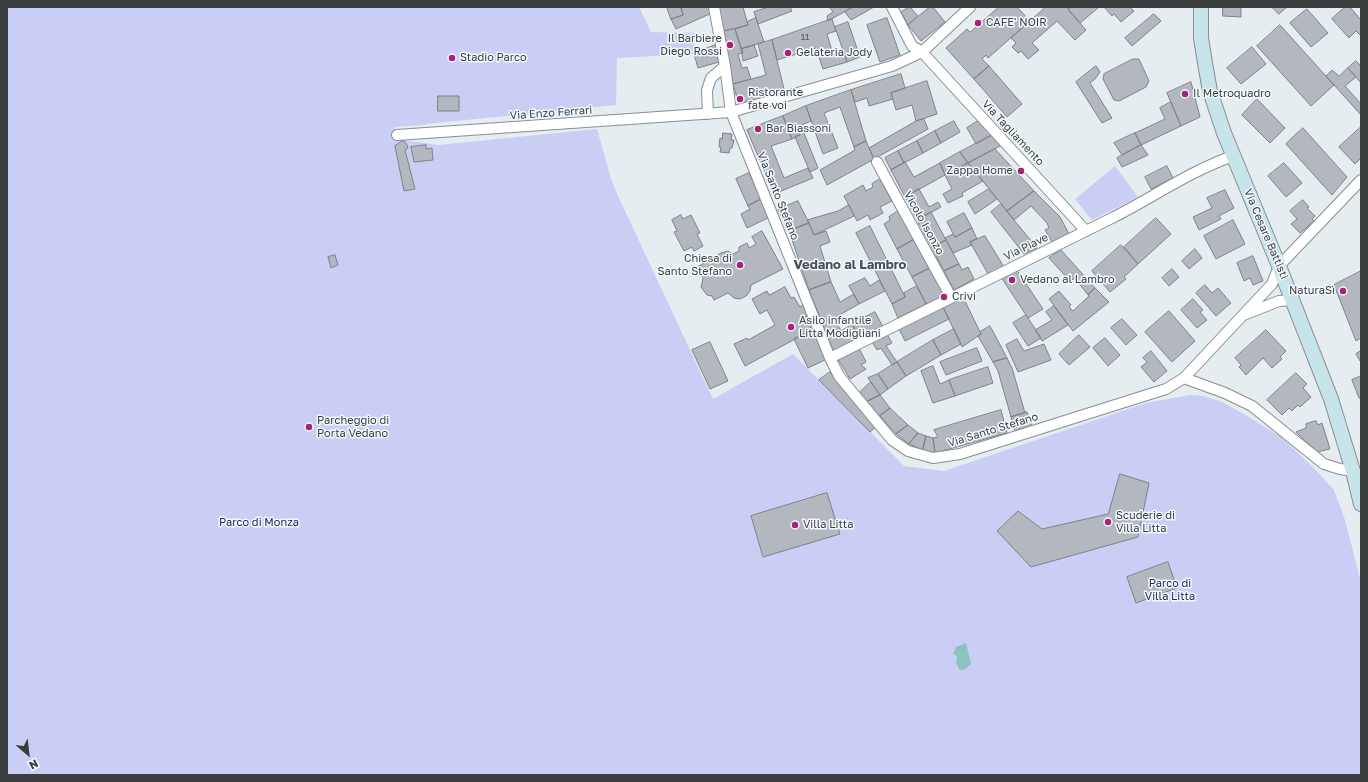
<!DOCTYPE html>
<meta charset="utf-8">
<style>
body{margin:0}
#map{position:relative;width:1368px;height:782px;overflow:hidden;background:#e5edf1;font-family:"Golos Text",sans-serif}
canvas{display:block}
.frame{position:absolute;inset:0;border:8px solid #3b3e3f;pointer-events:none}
.north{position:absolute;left:8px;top:734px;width:40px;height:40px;-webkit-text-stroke:3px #f3faff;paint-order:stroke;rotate:152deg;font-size:11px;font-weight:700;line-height:16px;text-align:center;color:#3b3e3f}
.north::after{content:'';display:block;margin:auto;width:14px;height:18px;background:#3b3e3f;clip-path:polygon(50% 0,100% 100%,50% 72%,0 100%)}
</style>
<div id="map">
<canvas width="1368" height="782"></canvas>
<div class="frame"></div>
<div class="north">N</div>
</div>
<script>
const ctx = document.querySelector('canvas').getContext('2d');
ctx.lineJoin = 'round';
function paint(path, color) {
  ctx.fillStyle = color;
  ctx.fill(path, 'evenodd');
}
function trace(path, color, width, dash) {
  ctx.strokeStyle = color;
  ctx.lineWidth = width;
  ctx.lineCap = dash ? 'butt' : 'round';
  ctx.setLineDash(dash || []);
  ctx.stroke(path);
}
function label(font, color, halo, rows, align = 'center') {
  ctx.font = font + ' "Golos Text",sans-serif';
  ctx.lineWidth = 3;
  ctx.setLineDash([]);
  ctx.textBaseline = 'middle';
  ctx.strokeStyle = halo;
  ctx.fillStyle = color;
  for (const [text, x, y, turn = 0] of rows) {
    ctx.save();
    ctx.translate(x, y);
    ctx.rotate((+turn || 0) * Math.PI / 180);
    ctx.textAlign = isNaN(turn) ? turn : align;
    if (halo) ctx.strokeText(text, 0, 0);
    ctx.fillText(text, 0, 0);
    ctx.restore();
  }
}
paint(new Path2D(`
 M7,7H639L651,32L696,33L693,54L617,58L616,105L426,124L425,125L394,127L397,135V139L438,145L597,129L611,179L618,196L713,399L793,354L904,466L944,471L1146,403L1190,395L1203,396L1220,401L1244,414L1281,437L1313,467L1334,490L1345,520L1361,582V775H7Z
 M1115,166L1138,197L1092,220L1075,199Z`), '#cacef5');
paint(new Path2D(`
 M966,643L971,664L965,669L960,670L956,663L957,656L953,654L956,647Z`), '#8cc2c0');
const building = new Path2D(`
 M667,7H681L683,15L671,19Z
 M681,7H710L712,13L676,29L671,19L683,15Z
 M718,7H743L748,25L724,31Z
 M769,7H790L792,11L758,24L754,12Z
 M829,7H853L828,21L827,16L833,12Z
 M853,7H874L851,20L845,12Z
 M910,7L918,16L908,25L901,12Z
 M930,7H933L945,22L921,41L908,25Z
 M999,7H1017L1030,21L988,58L986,55L982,59L989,66L974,79L946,48L967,29L970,32Z
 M1046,7H1071L1068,9L1086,30L1075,40L1057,21L1032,43L1039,50L1028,59L1021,51L1018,53L1012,47L1016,43L1011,38Z
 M1071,7H1099L1080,23L1068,9Z
 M1106,7H1130L1134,11L1121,22L1114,14L1112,16L1105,8Z
 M1223,7H1241V17L1223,16Z
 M1272,7H1287L1279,14Z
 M1345,7H1350L1361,20V36L1356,31L1349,38L1332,19Z
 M1307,9L1328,33L1311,47L1290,23Z
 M1154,14L1161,21L1132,46L1125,38Z
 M756,18L764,42L741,49L735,29L748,25L747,22Z
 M887,18L900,55L880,62L867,25Z
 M832,19L836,31L827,34L833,54L843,51L847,62L823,69L816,48L777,60L772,40Z
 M848,22L860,57L847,62L835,27Z
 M1280,25L1334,85L1311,106L1257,46Z
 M735,29L743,53L738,54L742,68L747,67L751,79L733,84L724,31Z
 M772,40L785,93L739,105L733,84L766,75L758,44Z
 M715,45L719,62L698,68L694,54Z
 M754,45L758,56L743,61L741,49Z
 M1252,47L1266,64L1241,84L1227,68Z
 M1133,59H1139L1149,81L1146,87L1119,101L1114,100L1103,79L1104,74Z
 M1356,61L1361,66V83L1348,68Z
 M989,66L1022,104L1007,117L974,79Z
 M1096,66L1100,72L1095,79L1090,83L1112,118L1102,123L1076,82Z
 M1348,68L1356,77L1345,86L1361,104V115L1326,76L1332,70L1339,76Z
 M901,74L905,88L891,93L893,99L869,106L867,98L855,102L851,90Z
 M927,81L937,114L916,121L912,105L896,110L891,93Z
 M1191,82L1200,117L1181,126L1167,93Z
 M851,90L866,141L854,147L840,107L824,113L838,148L823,154L806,106Z
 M438,96H459V111H438Z
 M1257,99L1285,128L1270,143L1242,115Z
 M1171,102L1181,126L1141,145L1135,133L1165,119L1160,108Z
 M806,106L811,121L797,127L800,135L792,139L783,116Z
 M783,116L792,139L771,146L784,178L808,168L813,178L774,194L747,130Z
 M924,119L928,129L874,159L869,148L916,121Z
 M954,121L960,132L941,143L935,131Z
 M978,121L992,135L976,144L967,128Z
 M1361,127V158L1355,164L1339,147Z
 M1303,128L1347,177L1332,195L1286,144Z
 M935,131L941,143L923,153L917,141Z
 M723,133L732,134L731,140H734L732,148H730L729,153L720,152L721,147H719L720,138L722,139Z
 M804,133L818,168L810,172L795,137Z
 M1135,133L1141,145L1122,155L1114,143Z
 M992,135L1002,145L968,163L960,152Z
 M402,141L405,142L407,145L408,148L405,150L415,189L404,191L395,146Z
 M866,141L874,159L827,185L820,170L855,150L854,147Z
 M917,141L923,153L904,163L898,151Z
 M426,145V149L432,148L433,160L414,162L411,147Z
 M1141,145L1148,155L1122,167L1117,158Z
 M995,149L1034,191L1007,211L968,163Z
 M898,151L904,163L891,170L885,158Z
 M960,152L968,163L945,175L940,163Z
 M905,162L914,177L940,163L945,175L905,197L891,170Z
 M968,163L983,181L962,193L963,196L948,203L943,194L952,189L945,175Z
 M1284,163L1302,183L1286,197L1268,176Z
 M1167,166L1173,178L1151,189L1145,177Z
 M749,173L761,199L748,206L736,179Z
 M880,179L892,201L880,207L883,213L870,220L868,215L857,221L844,196L863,185L866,191L873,187L872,184Z
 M919,189L929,207L938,202L941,207L917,220L905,197Z
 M989,189L997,199L975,214L968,202Z
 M1225,190L1234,208L1219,216L1221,219L1199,230L1193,217L1212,208L1207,198Z
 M1034,191L1060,217L1069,234L1052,242L1045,230L1049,228L1047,223L1031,206L1014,220L1007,211Z
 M761,199L770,217L747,228L741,214L750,209L748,206Z
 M1303,200L1309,207L1307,208L1315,216L1312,219L1314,221L1300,233L1291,224L1297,219L1290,211Z
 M798,201L809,223L789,231L778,210Z
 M1001,204L1014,220L1037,248L1024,254L991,212Z
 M849,205L854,216L814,235L807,220L838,211Z
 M900,210L915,239L897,249L884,224L890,220L889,217Z
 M931,212L946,240L932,248L917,220Z
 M964,213L972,228L955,237L947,222Z
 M681,215L683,219L691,215L700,233L697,234L703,246L694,251L692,247L684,251L674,232L677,231L672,220Z
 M1156,218L1171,234L1138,264L1124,247Z
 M1233,220L1245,244L1216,259L1204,236Z
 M809,223L814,235L826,231L830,242L820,246L831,282L809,290L789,231Z
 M870,226L905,297L892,304L856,233Z
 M972,228L977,239L970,242L972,245L953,253L945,238L953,234L955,237Z
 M762,231L783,269L751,285L750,291L746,296L740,299L734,298L728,293L714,300L712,296L707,295L701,287L703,279L697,267L721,253L728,251L733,254L739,251V247L747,243L749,248L756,244L752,237Z
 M985,236L1004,267L988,274L970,242Z
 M915,239L930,268L912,277L897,249Z
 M946,240L959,264L944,271L932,248Z
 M1121,245L1138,264L1124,277L1126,279L1110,292L1092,271Z
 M1195,249L1202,258L1189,269L1182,261Z
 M1061,250L1095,288L1088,295L1075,278L1070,281L1049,258Z
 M335,255L338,265L331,268L328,257Z
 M1253,256L1263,281L1253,285L1250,278L1244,281L1237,263Z
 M959,264L962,270L968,267L974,279L954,290L944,271Z
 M930,268L943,292L940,298L926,304L912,277Z
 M1016,269L1043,309L1028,318L1001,277Z
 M1172,269L1179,277L1169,286L1162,278Z
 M1361,271V338L1356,341L1334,285Z
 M865,278L870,286L879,280L885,291L859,304L849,286Z
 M831,282L840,302L854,294L859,304L834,318L822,322L809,290Z
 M1205,285L1212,293L1218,288L1231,303L1216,316L1196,293Z
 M917,286L926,304L898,318L892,304L905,297L904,293Z
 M785,287L791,298L794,297L800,307L803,305L808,316L805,317L812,330L745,366L734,344L747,338L748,340L775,325L767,310L760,314L752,299L767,291L769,295Z
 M1095,288L1109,302L1073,331L1049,299L1059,291L1071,305L1069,307L1073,311L1089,296L1088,295Z
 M963,297L981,334L962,347L943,307Z
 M1193,299L1203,310L1200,312L1207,320L1197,328L1181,310Z
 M1054,306L1068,325L1042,341L1035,330L1052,320L1046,312Z
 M943,307L949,319L905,341L899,329Z
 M1169,311L1195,341L1172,362L1145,332Z
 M875,312L883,327L860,339L852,324Z
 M1026,315L1041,338L1028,346L1013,323Z
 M834,318L841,331L852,324L860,339L833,351L822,322Z
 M1122,319L1137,335L1126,345L1111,328Z
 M990,326L1007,358L993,362L978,336L981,334L980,332Z
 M954,329L961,344L941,355L933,340Z
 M812,330L827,359L808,368L794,339Z
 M1266,330L1286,351L1280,357L1282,359L1272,368L1263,358L1246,375L1239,367L1241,365L1235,358Z
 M887,334L892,343L886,346L897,362L892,365L881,348L877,350L872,342Z
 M1079,335L1090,347L1069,365L1059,354Z
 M1105,338L1120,355L1108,366L1093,348Z
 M1017,339L1024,351L1044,344L1051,360L1018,372L1006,345Z
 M933,340L941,355L906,376L897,362Z
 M710,342L728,381L710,389L692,350Z
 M859,348L866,362L861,365L866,369L850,379L838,359Z
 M977,348L982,361L946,375L940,362Z
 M1151,351L1167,371L1154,382L1141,367L1147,362L1143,358Z
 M1361,351V361H1360L1356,354Z
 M1007,358L1012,368L1025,413L1011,417L998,371L993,362Z
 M897,362L906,376L888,389L878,374Z
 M933,366L940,384L949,380L955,396L933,403L921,371Z
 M988,367L993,383L955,396L949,380Z
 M830,372L877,426L870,432L819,380Z
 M1296,373L1307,384L1303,388L1311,397L1300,407L1298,405L1292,411L1289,408L1282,415L1267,400Z
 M878,374L888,389L880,395L868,378Z
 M1361,376V398H1359L1352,380Z
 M871,382L880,395L866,402L860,392Z
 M880,395L890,408L880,416L866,402Z
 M890,408L908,425L896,434L880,416Z
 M1001,410L1007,433L935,453L933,438L938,437L934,430Z
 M1027,412L1032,426L1015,431L1011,417Z
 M1316,421L1318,425L1322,423L1330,449L1317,452L1296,432L1306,428V424Z
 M908,425L918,433L909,444L896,434Z
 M918,433L926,436L923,450L909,444Z
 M926,436L933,438L935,453L923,450Z
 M1120,474L1149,483L1138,537L1031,567L997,531L1018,511L1042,529L1108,514Z
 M827,493L840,534L763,557L751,516Z
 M1168,562L1177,588L1136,603L1127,577Z`);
paint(building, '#b3b7be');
trace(building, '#7f8289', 1);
const street = new Path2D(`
 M714,7L725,66L731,112L830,358L839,376L892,440L908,451L933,458L960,454L1166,389L1184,378L1272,284L1279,266L1361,180
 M892,7L912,46L922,52L1086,231
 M708,114L707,90L711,78L725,66
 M397,135L731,112L892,66L922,52L970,7
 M877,162L951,297
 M1246,314L1279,301L1293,300
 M830,358C924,311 1018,265 1112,218C1152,198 1190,171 1233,156
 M1184,378L1225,393L1252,406L1324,464L1340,469L1353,471`);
const secondary = new Path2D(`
 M1201,7V38L1205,63L1210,91L1224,133L1279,266L1331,399L1353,471L1361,504`);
trace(street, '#888e93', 12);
trace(secondary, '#888e93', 16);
trace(street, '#fff', 10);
trace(secondary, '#c8e4eb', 14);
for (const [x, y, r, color] of [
 [978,23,4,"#a52474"],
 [730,45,4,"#a52474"],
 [788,53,4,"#a52474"],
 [452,58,4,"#a52474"],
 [1185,94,4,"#a52474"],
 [740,99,4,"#a52474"],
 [758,129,4,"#a52474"],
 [1021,171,4,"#a52474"],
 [740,265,4,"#a52474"],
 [1012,280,4,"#a52474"],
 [1343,291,4,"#a52474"],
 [944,297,4,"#a52474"],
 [791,327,4,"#a52474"],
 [309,427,4,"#a52474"],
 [1108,522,4,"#a52474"],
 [795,525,4,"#a52474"]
]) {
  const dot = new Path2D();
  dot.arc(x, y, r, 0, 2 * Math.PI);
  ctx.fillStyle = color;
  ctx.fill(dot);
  trace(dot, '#f3faff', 1.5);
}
label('9px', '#595c5f', null, [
 ["11",805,37]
]);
label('11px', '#3b3e3f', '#f3faff', [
 ["CAFE' NOIR",986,23],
 ["Il Barbiere",722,39,"right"],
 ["Diego Rossi",722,52,"right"],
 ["Gelateria Jody",796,53],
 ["Stadio Parco",460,58],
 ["Ristorante",748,93],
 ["fate voi",748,106],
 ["Il Metroquadro",1193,94],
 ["Bar Biassoni",766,129],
 ["Zappa Home",1013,171,"right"],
 ["Chiesa di",732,259,"right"],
 ["Santo Stefano",732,272,"right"],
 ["Vedano al Lambro",1020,280],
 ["NaturaSì",1335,291,"right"],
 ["Crivi",952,297],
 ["Asilo infantile",799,321],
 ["Litta Modigliani",799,334],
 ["Parcheggio di",317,421],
 ["Porta Vedano",317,434],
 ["Scuderie di",1116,516],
 ["Villa Litta",1116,529],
 ["Villa Litta",803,525]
], 'left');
label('11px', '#3b3e3f', '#f3faff', [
 ["Via Enzo Ferrari",551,113,-4],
 ["Via Tagliamento",1013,133,47],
 ["Via Santo Stefano",778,196,68],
 ["Vicolo Isonzo",924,223,61],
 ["Via Cesare Battisti",1266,234,67],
 ["Via Piave",1026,247,-26],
 ["Via Santo Stefano",993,430,-17]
]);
label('11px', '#282658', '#f3faff', [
 ["Parco di Monza",259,523],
 ["Parco di",1170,584],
 ["Villa Litta",1170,597]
]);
label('bold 13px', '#484e52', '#f3faff', [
 ["Vedano al Lambro",850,265]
]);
</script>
